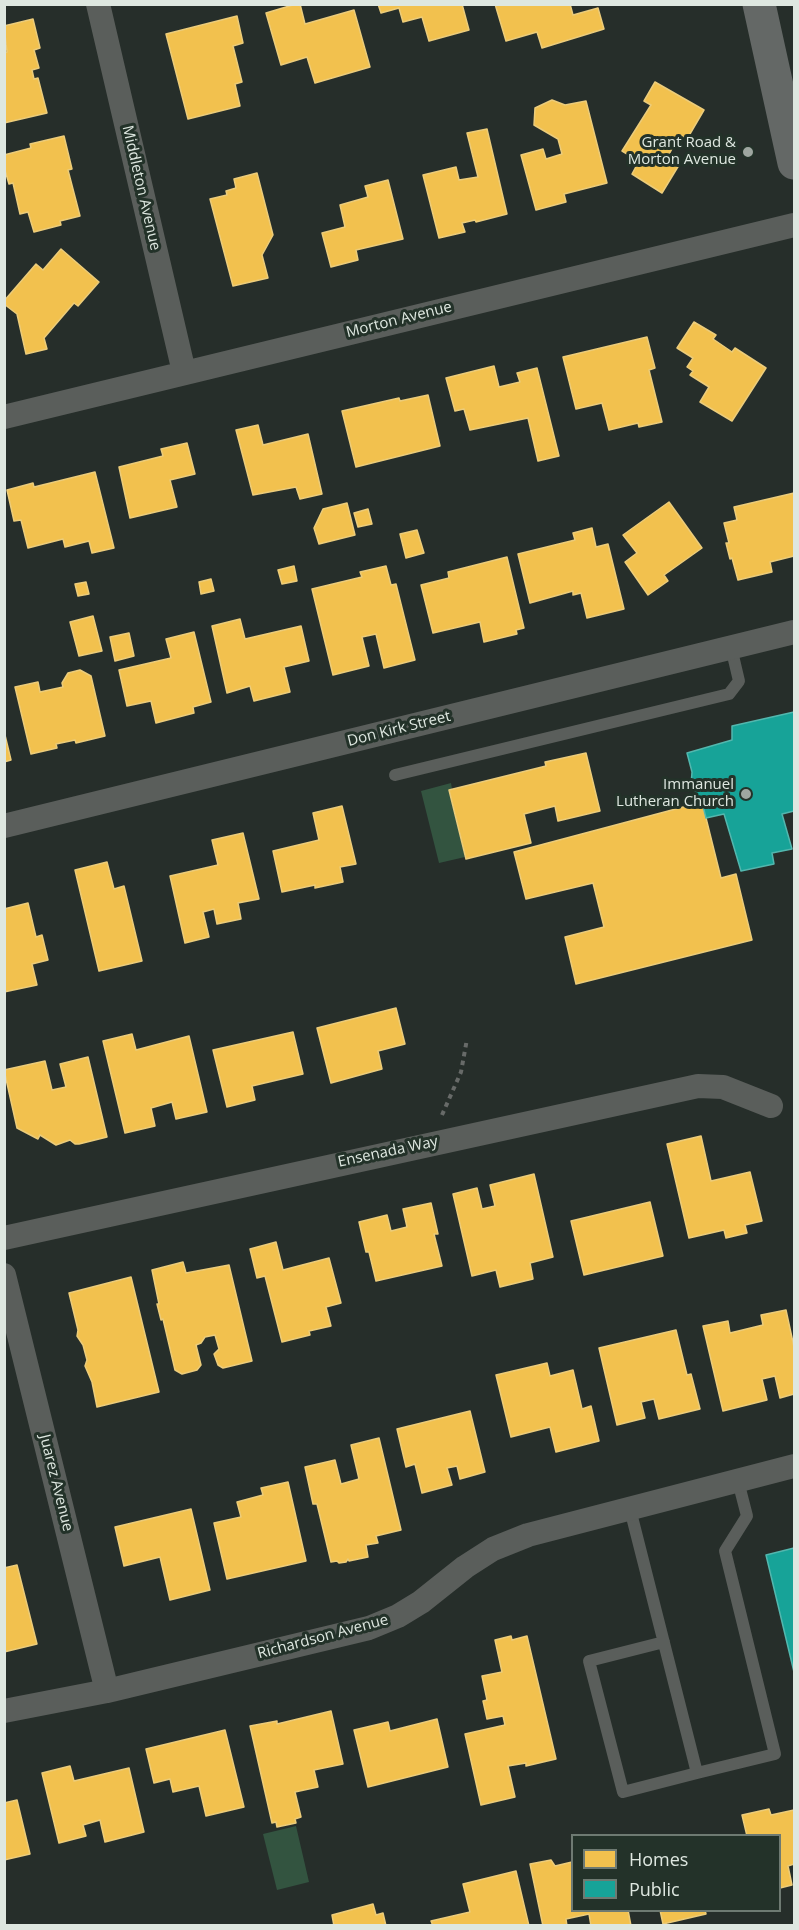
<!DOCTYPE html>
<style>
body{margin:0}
#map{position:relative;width:799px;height:1930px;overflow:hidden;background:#262e2a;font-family:"Open Sans",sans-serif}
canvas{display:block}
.frame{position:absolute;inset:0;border:6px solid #dee7e0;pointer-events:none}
.legend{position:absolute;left:571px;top:1834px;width:210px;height:78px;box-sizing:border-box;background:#233229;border:2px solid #6e7a72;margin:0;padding:8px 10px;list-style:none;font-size:18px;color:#dee7e0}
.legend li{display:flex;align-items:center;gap:12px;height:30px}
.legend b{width:30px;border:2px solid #6e7a72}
</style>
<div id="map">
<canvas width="799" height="1930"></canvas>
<div class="frame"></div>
<ul class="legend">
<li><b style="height:16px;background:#f2c14e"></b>Homes</li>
<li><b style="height:16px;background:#17a398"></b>Public</li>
</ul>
</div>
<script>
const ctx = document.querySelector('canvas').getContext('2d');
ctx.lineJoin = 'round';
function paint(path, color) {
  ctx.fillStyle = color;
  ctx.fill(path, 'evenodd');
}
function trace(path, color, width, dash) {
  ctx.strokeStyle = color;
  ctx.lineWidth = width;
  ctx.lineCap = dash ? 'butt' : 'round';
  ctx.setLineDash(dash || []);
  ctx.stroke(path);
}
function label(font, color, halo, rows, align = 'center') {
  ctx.font = font + ' "Open Sans",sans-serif';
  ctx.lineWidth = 6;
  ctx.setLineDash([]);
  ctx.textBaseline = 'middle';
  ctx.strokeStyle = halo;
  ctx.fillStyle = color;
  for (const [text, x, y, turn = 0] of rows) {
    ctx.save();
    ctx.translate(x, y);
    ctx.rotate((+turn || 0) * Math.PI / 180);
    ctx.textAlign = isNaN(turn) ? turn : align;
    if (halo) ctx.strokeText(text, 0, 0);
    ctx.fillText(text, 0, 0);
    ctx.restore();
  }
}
paint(new Path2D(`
 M451,783L452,789L449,790L465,857L439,863L421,791Z
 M296,1826L309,1882L277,1890L263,1834Z`), '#335440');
const homes = new Path2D(`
 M296,4H300L305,24L354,10L370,67L315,83L307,57L281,65L266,13Z
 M378,4H462L469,30L429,41L422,17L403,22L399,8L381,13Z
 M495,4H570L573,15L598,8L604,29L542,48L537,32L506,41Z
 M237,16L243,43L233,46L242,82L235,84L240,106L188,119L166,34Z
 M33,19L40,48L34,50L39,68L32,70L34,79L38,78L47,113L4,123V53L7,52L4,26Z
 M655,82L704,110L687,139L680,135L681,142L673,147L667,158L679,165L662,193L632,174L639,161L622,151L651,105L644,101Z
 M552,100L565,105L586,101L607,183L564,194L566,202L536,210L521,155L543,149L546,159L562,154L558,139L534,125L535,108Z
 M487,129L507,214L476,222L475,220L462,223L465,232L439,238L423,175L456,167L459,180L478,177L467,133Z
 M64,136L72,169L68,170L80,216L60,221L61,225L34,232L28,212L20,214L13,183L9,184L4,167V155L31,148L30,144Z
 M257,173L273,235L262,255L268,278L233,286L210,199L227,195L226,191L236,188L234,179Z
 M388,180L403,239L356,250L358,260L331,267L322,233L345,227L340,205L368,197L365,186Z
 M61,249L99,282L78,306L74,303L44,338L47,349L26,354L17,314L4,304V301L36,264L43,270Z
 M694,322L716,335L713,339L732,352L735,348L766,368L732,421L700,402L709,387L690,375L693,371L687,367L693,358L677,348Z
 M647,337L655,368L649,370L662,422L639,427L638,423L609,430L602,403L576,409L563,357Z
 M494,366L499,387L520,382L517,373L537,368L559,456L538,461L528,418L470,430L464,409L455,411L446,378Z
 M428,395L440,446L356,467L342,411L399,398L400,401Z
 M258,425L263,445L308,434L322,494L300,499L296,487L253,495L236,430Z
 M187,443L195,474L170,480L177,507L130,518L119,467L163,456L161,449Z
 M95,472L114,548L92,553L89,541L65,547L63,539L28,548L21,520L14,521L7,490L33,483L34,487Z
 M794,493V556L770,562L772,572L738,580L732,558L730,559L726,543H729L724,523L737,520L734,507Z
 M669,502L702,548L664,575L668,581L648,595L625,562L637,553L623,535Z
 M347,503L355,535L319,544L314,528L323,509Z
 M368,509L372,524L358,527L354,513Z
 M592,528L596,547L608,544L624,609L587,618L581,593L573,595V591L530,603L518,554L575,540L573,533Z
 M417,530L424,553L406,558L400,534Z
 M507,557L524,628L516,630L517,634L484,642L480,622L433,633L421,585L449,578L448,572Z
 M294,566L297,581L282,584L278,570Z
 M386,566L391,585L396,584L415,660L384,668L376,634L362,637L369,666L333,675L312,589L362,577L360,572Z
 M211,579L214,591L201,594L199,582Z
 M86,582L89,594L78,596L75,584Z
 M93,616L102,651L79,656L70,622Z
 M240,619L245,639L301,626L309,661L284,667L290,692L254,701L250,686L227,693L212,626Z
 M194,632L211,702L193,707L194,713L156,723L151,701L127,706L119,670L171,658L166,639Z
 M129,633L134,656L115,661L110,637Z
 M80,670L91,676L105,736L76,743L75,740L56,744L57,748L31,754L15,687L38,682L40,692L63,687L62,683L68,673Z
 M4,731L11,760L4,762Z
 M586,753L600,811L558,821L555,806L524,814L531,843L466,859L449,790L546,766L545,762Z
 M702,802L721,878L736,874L752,940L576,984L565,937L604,927L593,883L526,899L514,852Z
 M342,806L356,864L340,867L343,882L315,888V885L282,892L273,851L319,840L313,813Z
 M243,833L259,899L238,903L241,919L217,924L214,909L203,912L209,937L185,943L170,876L218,865L212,840Z
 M107,862L114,889L124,886L142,961L99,971L75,870Z
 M28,903L36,937L42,935L48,960L32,964L37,985L4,992V909Z
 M396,1008L405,1044L378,1051L382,1069L331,1083L317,1028Z
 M293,1032L303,1074L252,1086L255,1100L227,1107L213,1050Z
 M132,1034L136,1050L189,1036L207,1112L176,1119L172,1102L151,1108L155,1126L125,1133L103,1041Z
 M88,1057L107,1137L79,1144H75L70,1140L56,1145L40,1135L38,1139L17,1128L4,1070L45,1061L52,1090L66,1087L60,1064Z
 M701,1136L711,1181L750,1172L762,1221L745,1225L747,1233L726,1238L724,1230L689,1238L667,1144Z
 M534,1174L553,1257L530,1263L533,1279L500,1287L496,1270L472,1276L453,1194L477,1188L482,1209L495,1206L490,1185Z
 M650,1202L663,1256L584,1275L571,1221Z
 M431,1203L438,1234H434L442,1266L376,1281L369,1252H366L359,1222L387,1215L391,1231L407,1227L403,1209Z
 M276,1242L283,1270L329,1258L341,1303L326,1307L331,1326L309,1331L310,1335L282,1342L265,1276L257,1278L250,1249Z
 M183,1262L186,1273L229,1265L252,1361L223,1368L218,1365L214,1354L219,1349L215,1335L205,1337L201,1343L196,1345L201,1365L197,1370L182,1374L175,1370L163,1319L161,1320L157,1304H159L152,1270Z
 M131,1277L159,1392L97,1407L92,1382L85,1366L87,1360L83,1345L77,1336L78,1330L69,1293Z
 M786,1310L794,1347V1394L780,1398L775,1376L762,1379L767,1400L723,1411L703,1326L728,1321L730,1333L763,1325L761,1315Z
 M676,1330L687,1375L691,1374L700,1409L659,1419L654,1399L641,1402L645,1418L617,1425L599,1348Z
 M547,1363L550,1376L573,1370L582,1409L591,1406L599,1441L556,1452L550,1427L511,1437L496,1375Z
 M470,1411L485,1472L460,1479L457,1466L447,1468L452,1485L422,1493L415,1464L406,1467L397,1429Z
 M379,1438L401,1530L376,1536L378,1543L366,1545L368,1557L349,1561L348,1559L346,1562L339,1563L337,1561L331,1562L317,1504H313L305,1467L335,1460L341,1484L359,1479L351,1445Z
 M288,1482L306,1561L227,1579L214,1523L241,1517L237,1502L263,1495L261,1488Z
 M191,1509L210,1590L170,1600L160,1557L124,1566L115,1527Z
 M17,1565L37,1644L4,1652V1568Z
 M511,1636L512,1640L527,1636L556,1759L526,1766V1763L508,1766L515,1797L481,1805L465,1734L505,1725L503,1716L487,1719L483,1701L487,1700L482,1676L502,1672L495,1640Z
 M331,1711L343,1764L314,1770L318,1787L295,1792L301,1817L295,1819L296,1823L277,1827L276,1822L272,1823L250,1726L277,1721V1724Z
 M437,1719L448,1767L368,1787L354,1730L388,1722L390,1731Z
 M225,1730L244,1807L206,1816L199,1786L173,1792L170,1779L154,1783L146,1749Z
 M70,1766L74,1781L129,1768L144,1832L105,1842L100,1820L83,1825L86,1836L59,1843L42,1773Z
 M17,1800L30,1854L4,1860V1803Z
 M769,1809L771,1815L794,1810V1864L788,1866L792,1885L780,1888V1836H747L742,1815Z
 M551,1860L555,1866L572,1862V1910H628L631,1926H591L589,1914L566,1919L567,1926H543L530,1864Z
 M516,1871L529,1926H433L431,1921L470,1912L463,1884Z
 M373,1904L376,1915L383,1913L386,1926H334L332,1915Z
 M660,1910H705L706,1914L663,1924Z`);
paint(homes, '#f2c14e');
trace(homes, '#eccc7a', 1.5);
const public = new Path2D(`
 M794,712V811L782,814L792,849L772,853L774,864L741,871L724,814L706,818L702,802L691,786L692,772L687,753L732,740V726Z
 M794,1548V1672L766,1555Z`);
paint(public, '#17a398');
trace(public, '#53b7ae', 1.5);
trace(new Path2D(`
 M442,1115L461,1072L467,1039`), '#676a68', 4, [4.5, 4.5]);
trace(new Path2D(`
 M395,775L729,694L739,681L731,647
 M630,1509L697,1773L623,1792L589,1661L664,1642
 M697,1773L775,1754L725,1551L747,1516L738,1481`), '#5a5e5b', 12);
trace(new Path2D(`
 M98,4L184,372
 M4,417L794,225
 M4,826L794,632
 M4,1238L698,1086L723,1087L771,1106
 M4,1275L107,1691
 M4,1711L107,1691L369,1628L398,1616L421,1602L465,1567L493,1549L528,1535L794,1466`), '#5a5e5b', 24);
trace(new Path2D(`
 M759,4L794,163`), '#646866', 33);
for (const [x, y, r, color] of [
 [748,152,6,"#9ea6a0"],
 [746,794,6,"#9ea6a0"]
]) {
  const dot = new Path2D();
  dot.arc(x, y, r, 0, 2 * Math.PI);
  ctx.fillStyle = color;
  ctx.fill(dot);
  trace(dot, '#233229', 2);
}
label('15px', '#dee7e0', '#233229', [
 ["Grant Road &",736,143],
 ["Morton Avenue",736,160],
 ["Immanuel",734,785],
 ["Lutheran Church",734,802]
], 'right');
label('15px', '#dee7e0', '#233229', [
 ["Middleton Avenue",141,188,77],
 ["Morton Avenue",399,320,-14],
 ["Don Kirk Street",399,729,-14],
 ["Ensenada Way",388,1152,-12],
 ["Juarez Avenue",56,1483,76],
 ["Richardson Avenue",323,1637,-15]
]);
</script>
